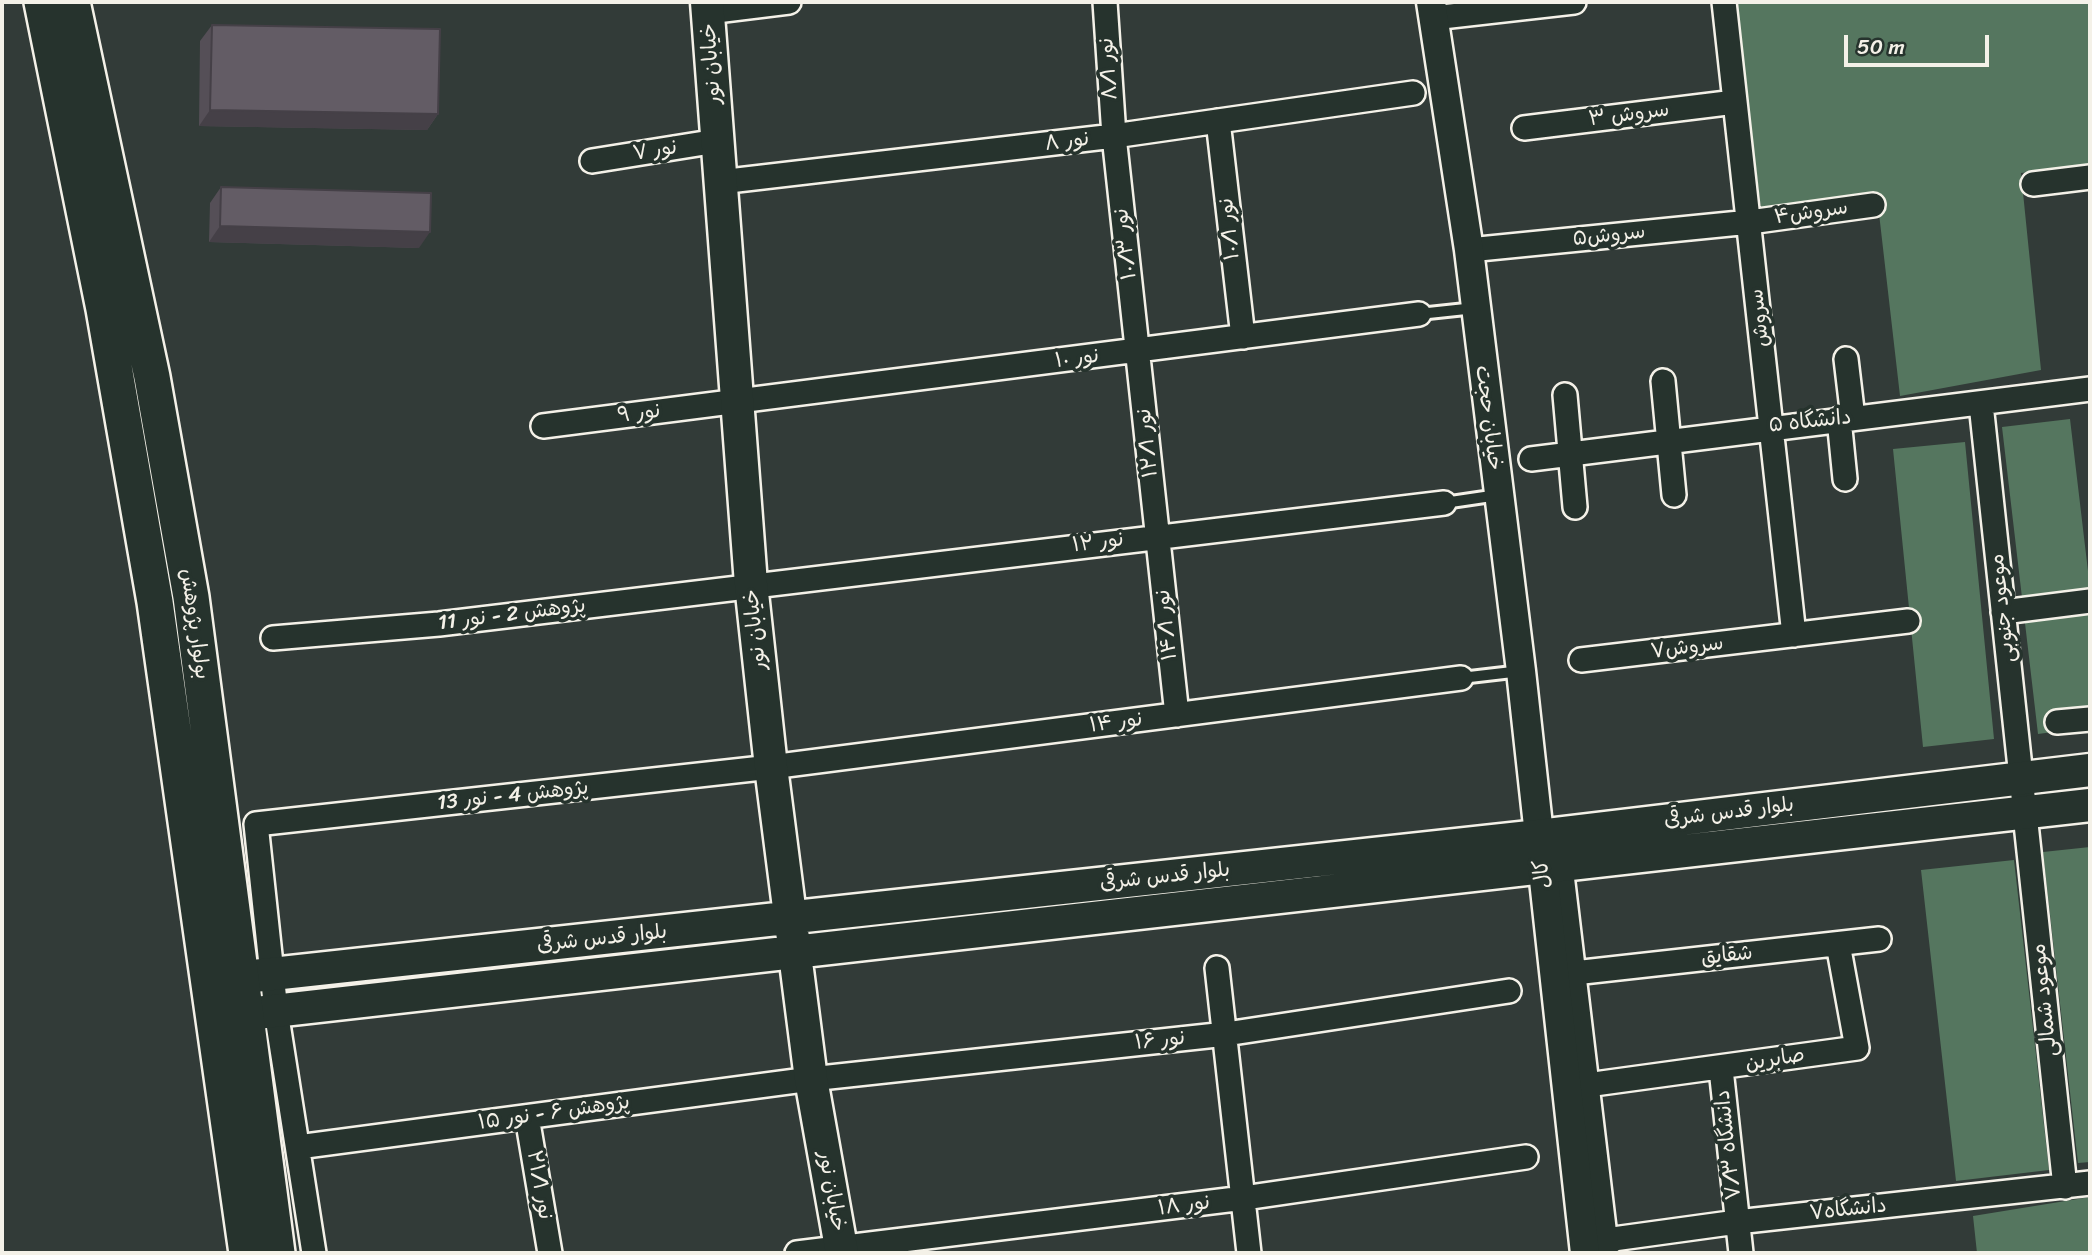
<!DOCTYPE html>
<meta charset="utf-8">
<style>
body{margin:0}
#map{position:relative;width:2092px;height:1255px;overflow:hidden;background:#323b38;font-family:Sriracha,sans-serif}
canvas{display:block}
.frame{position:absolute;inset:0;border:4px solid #f4f1e8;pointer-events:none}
.scale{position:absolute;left:1844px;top:35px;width:145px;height:32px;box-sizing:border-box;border:4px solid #f4f1e8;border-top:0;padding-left:9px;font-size:21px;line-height:24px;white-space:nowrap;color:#f4f1e8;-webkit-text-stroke:5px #26332d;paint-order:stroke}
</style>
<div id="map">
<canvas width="2092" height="1255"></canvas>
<div class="frame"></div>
<div class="scale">50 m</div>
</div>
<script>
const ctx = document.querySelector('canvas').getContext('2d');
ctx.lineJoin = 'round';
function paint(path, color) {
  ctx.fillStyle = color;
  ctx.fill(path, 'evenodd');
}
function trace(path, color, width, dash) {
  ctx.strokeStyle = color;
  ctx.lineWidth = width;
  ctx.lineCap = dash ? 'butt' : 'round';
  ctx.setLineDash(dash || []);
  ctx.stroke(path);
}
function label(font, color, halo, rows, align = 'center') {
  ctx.font = font + ' Sriracha,"Playpen Sans Arabic",sans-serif';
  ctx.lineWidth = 7;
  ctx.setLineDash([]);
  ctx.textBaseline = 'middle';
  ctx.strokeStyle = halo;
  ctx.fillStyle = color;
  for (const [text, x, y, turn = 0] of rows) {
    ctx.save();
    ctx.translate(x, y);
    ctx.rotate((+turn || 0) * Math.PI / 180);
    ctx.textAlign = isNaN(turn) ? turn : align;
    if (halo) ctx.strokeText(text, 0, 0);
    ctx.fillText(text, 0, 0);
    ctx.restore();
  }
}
paint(new Path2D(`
 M1736,2H2090V166L2021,173L2041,370L1900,396L1877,196L1761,210Z
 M2070,419L2090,588V727L2038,734L2002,427Z
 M1965,442L1994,739L1923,747L1893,449Z
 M2090,847V1162L2078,1163L2043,852Z
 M2014,860L2049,1170L1956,1181L1921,870Z
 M753,936L754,942L281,999L280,986Z
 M2090,1197V1253H1977L1973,1216Z`), '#55765f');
const service = new Path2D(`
 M1419,314L1475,308
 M1444,503L1498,495
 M1461,678L1521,671`);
const minor = new Path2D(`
 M1105,2L1114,136L1177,715
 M1724,2L1794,635
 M708,12L789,2
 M1433,18L1574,2
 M1218,121L1243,337
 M1524,128L1735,102
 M592,161L717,141
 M720,182L1114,136L1413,93
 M2033,184L2090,177
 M1469,250L1750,222L1873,205
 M1846,359L1853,418
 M1663,381L1674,495
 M1565,395L1575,507
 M1981,404L2065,1187
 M1839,419L1845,479
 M543,426L1419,314
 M1531,459L2090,389
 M2003,612L2090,601
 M273,638L439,624L1444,503
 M1581,660L1908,621
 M2057,722L2090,719
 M1551,852L1561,866L1607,1253
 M1217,968L1249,1253
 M1574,973L1879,939
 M1721,1069L1741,1253
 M1587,1085L1857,1048L1838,944
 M527,1117L550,1253
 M298,1147L811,1079L1226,1034L1509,991
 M1606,1240L1737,1222L2090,1183
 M314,1253L276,1011L256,824L771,767L1461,678
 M797,1253L1244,1198L1526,1157`);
const tertiary = new Path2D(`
 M1431,2L1469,250L1521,671L1585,1253`);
const secondary = new Path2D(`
 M707,2L751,584L771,767L811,1079L842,1253
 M217,980L1539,836L2090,770
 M221,1017L2090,805`);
const primary = new Path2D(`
 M42,2L104,309L155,602L247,1253
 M72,2L152,377L191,597L277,1253`);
trace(service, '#f4f1e8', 16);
trace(minor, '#f4f1e8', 28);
trace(tertiary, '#f4f1e8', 33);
trace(secondary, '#f4f1e8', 37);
trace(primary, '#f4f1e8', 40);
trace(service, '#26332d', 10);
trace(minor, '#26332d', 23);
trace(tertiary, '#26332d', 28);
trace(secondary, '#26332d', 32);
trace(primary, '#26332d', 35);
paint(new Path2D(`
 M212,25L438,114L427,130L199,126L200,41Z
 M221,187L419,248L209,242L210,203Z`), '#554f57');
paint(new Path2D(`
 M210,110L438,114L427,130L199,126Z
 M220,226L430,232L419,248L209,242Z`), '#454047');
const building = new Path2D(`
 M212,25L440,29L438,114L210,110Z
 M221,187L431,193L430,232L220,226Z`);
paint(building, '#635c65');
trace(building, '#454047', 2);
label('21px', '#f4f1e8', '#26332d', [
 ["خیابان نور",712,64,-94],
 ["نور ۸/۱",1109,69,-94],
 ["سروش ۳",1629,115,-7],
 ["نور ۸",1067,142,-7],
 ["نور ۷",655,151,-9],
 ["سروش۴",1811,213,-8],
 ["نور ۱۰/۱",1230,229,-96],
 ["سروش۵",1609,236,-6],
 ["نور ۱۰/۳",1126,244,-97],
 ["سروش",1760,318,-96],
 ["نور ۱۰",1077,359,-7],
 ["نور ۹",639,414,-7],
 ["خیابان حجت",1488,418,83],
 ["دانشگاه ۵",1810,422,-6],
 ["نور ۱۲/۱",1148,443,-96],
 ["نور ۱۲",1098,543,-7],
 ["موعود جنوبی",2003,608,-96],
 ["پژوهش 2 - نور 11",512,615,-7],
 ["بولوار پژوهش",194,624,82],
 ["نور ۱۴/۱",1167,625,-96],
 ["خیابان نور",756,630,-96],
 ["سروش۷",1687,648,-7],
 ["نور ۱۴",1116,723,-7],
 ["پژوهش 4 - نور 13",513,796,-6],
 ["بلوار قدس شرقی",1729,813,-7],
 ["کال",1543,874,-96],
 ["بلوار قدس شرقی",1165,877,-6],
 ["بلوار قدس شرقی",602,939,-6],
 ["شقایق",1727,956,-6],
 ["موعود شمالی",2045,1000,-96],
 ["نور ۱۶",1160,1041,-6],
 ["صابرین",1775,1060,-9],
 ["پژوهش ۶ - نور ۱۵",554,1113,-8],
 ["دانشگاه ۷/۳",1729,1145,-96],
 ["نور ۲۱/۱",539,1185,80],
 ["خیابان نور",831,1191,80],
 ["نور ۱۸",1184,1206,-7],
 ["دانشگاه۷",1848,1210,-6]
]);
</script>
